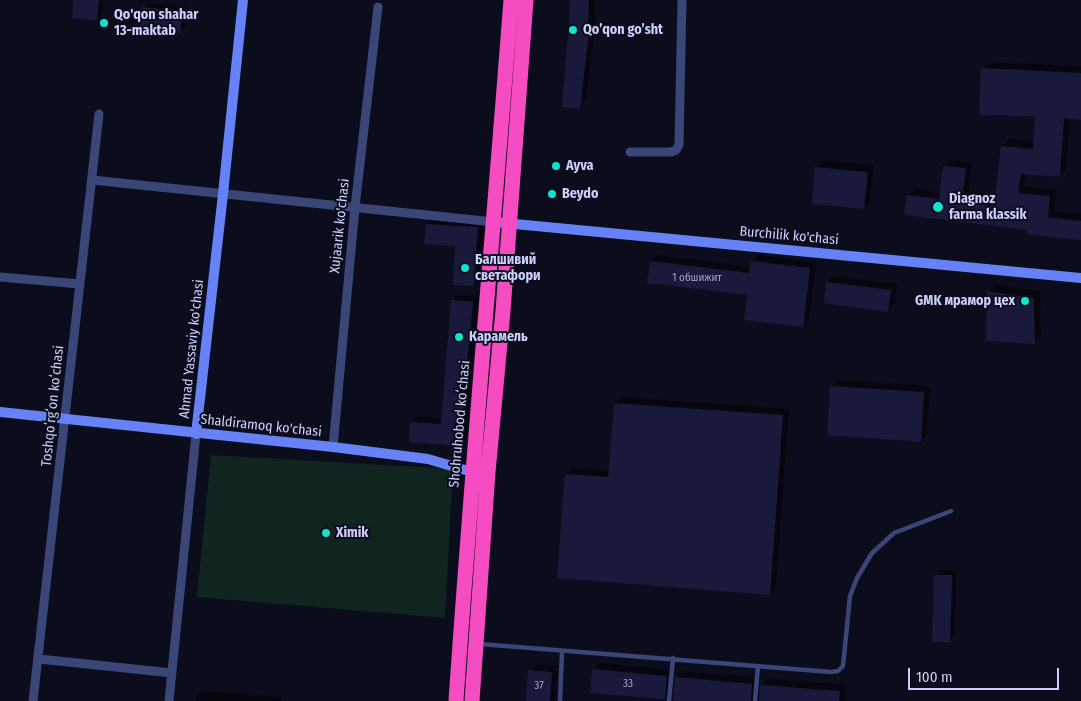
<!DOCTYPE html>
<meta charset="utf-8">
<style>
body{margin:0}
#map{position:relative;width:1081px;height:701px;overflow:hidden;background:#0c0d1c;font-family:"Fira Sans Condensed",sans-serif}
canvas{display:block}
.scale{position:absolute;left:908px;top:668px;width:151px;height:22px;box-sizing:border-box;border:2px solid #cacffc;border-top:0;padding-left:6px;font-size:15px;line-height:18px;white-space:nowrap;color:#cacffc;-webkit-text-stroke:4px #0c0d1c;paint-order:stroke}
</style>
<div id="map">
<canvas width="1081" height="701"></canvas>
<div class="scale">100 m</div>
</div>
<script>
const ctx = document.querySelector('canvas').getContext('2d');
ctx.lineJoin = 'round';
function paint(path, color) {
  ctx.fillStyle = color;
  ctx.fill(path, 'evenodd');
}
function trace(path, color, width, dash) {
  ctx.strokeStyle = color;
  ctx.lineWidth = width;
  ctx.lineCap = dash ? 'butt' : 'round';
  ctx.setLineDash(dash || []);
  ctx.stroke(path);
}
function label(font, color, halo, rows, align = 'center') {
  ctx.font = font + ' "Fira Sans Condensed",sans-serif';
  ctx.lineWidth = 4;
  ctx.setLineDash([]);
  ctx.textBaseline = 'middle';
  ctx.strokeStyle = halo;
  ctx.fillStyle = color;
  for (const [text, x, y, turn = 0] of rows) {
    ctx.save();
    ctx.translate(x, y);
    ctx.rotate((+turn || 0) * Math.PI / 180);
    ctx.textAlign = isNaN(turn) ? turn : align;
    if (halo) ctx.strokeText(text, 0, 0);
    ctx.fillText(text, 0, 0);
    ctx.restore();
  }
}
paint(new Path2D(`
 M211,455L453,469L445,618L197,597Z`), '#102520');
paint(new Path2D(`
 M74,0H103L101,14L96,19Z
 M571,0H595L594,18H596L586,101L580,107Z
 M149,3L187,7L185,27L180,32L144,8Z
 M989,62L1081,66V118H1070L1066,169L1060,176L1026,173L1024,187L1056,190L1054,211L1081,214V239L1028,229L908,196L915,189L941,192L944,166L951,160L972,162L968,196L997,199L1003,146L1009,139L1034,142L1036,115L982,69Z
 M823,160L874,166L870,201L864,208L813,203L817,167Z
 M434,218L484,221L480,278L474,285L456,245L427,224Z
 M658,255L752,267V262L759,255L816,262L809,319L803,326L748,294L651,261Z
 M834,276L897,284L895,304L888,310L827,282Z
 M995,285L1040,291L1041,336L1034,343L988,292Z
 M459,294L479,296L472,365L467,438L461,444L412,423L418,416L443,418L452,301Z
 M838,380L930,386L927,434L921,440L831,387Z
 M622,397L789,409L776,587L770,594L567,474L573,468L610,471L615,403Z
 M940,570L957,571L954,636L950,641L936,575Z
 M600,663L673,670L671,691L665,698L593,670Z
 M536,664L558,666L555,701H528L530,671Z
 M683,671L758,678L757,694L761,697L762,685L768,678L846,685L845,701H693L676,678Z
 M203,691L282,697L281,701H196V697Z`), '#0007');
paint(new Path2D(`
 M73,0H99L97,20L72,18Z
 M569,0H589L588,24H590L580,109L562,107L570,11Z
 M142,7L183,11L180,34L140,29Z
 M981,68L1081,73V120L1064,118L1060,177L1021,174L1018,193L1050,196L1048,217L1081,221V240L1026,234L1027,230L904,215L907,195L939,199L943,166L966,168L962,202L994,206L1001,146L1033,149L1035,116L979,115Z
 M815,167L868,172L864,209L812,204Z
 M426,224L478,227L474,286L453,285L455,246L424,244Z
 M650,261L749,273L751,261L810,268L803,327L744,320L747,295L647,283Z
 M826,282L891,290L888,312L824,303Z
 M987,291L1034,298L1035,344L986,341Z
 M451,300L473,302L466,373L461,446L409,442L410,422L441,424Z
 M830,386L924,392L921,442L827,435Z
 M614,403L783,415L770,595L557,578L565,474L608,477Z
 M934,575H952L950,642H932Z
 M592,669L667,676L665,699L590,693Z
 M528,670L552,672L550,701H526Z
 M675,677L752,684L751,701H676L673,700Z
 M760,685L840,691L839,701H759Z`), '#191a3b');
trace(new Path2D(`
 M480,644L831,672L838,671L843,666L850,596L857,578L872,553L894,533L951,511
 M560,701L562,651
 M669,701L673,658
 M755,701L758,666`), '#3a4578', 4.5);
trace(new Path2D(`
 M630,152H671L676,150L679,145L682,0
 M92,180L494,222
 M0,277L80,284
 M333,447L355,207L378,7
 M39,659L172,673
 M33,701L99,114
 M169,701L196,434`), '#3a4578', 9);
trace(new Path2D(`
 M494,222L1081,278
 M0,412L333,447L428,459L472,472H479
 M196,434L223,194L243,0`), '#6782f6', 10);
trace(new Path2D(`
 M456,701C472,467 493,234 511,0
 M472,701L488,472L503,311L526,0`), '#f54cc2', 15);
for (const [x, y, r, color] of [
 [104,23,5,"#0de4cb"],
 [573,30,5,"#0de4cb"],
 [556,166,5,"#0de4cb"],
 [552,194,5,"#0de4cb"],
 [938,207,6,"#0de4cb"],
 [465,268,5,"#0de4cb"],
 [1025,301,5,"#0de4cb"],
 [459,337,5,"#0de4cb"],
 [326,533,5,"#0de4cb"]
]) {
  const dot = new Path2D();
  dot.arc(x, y, r, 0, 2 * Math.PI);
  ctx.fillStyle = color;
  ctx.fill(dot);
  trace(dot, '#0c0d1c', 2);
}
label('11px', '#9ea2cc', null, [
 ["1 обшижит",697,278],
 ["33",628,684],
 ["37",539,686]
]);
label('bold 14px', '#cacffc', '#0c0d1c', [
 ["Qo'qon shahar",114,15],
 ["13-maktab",114,31],
 ["Qo’qon go’sht",583,30],
 ["Ayva",566,166],
 ["Beydo",562,194],
 ["Diagnoz",949,199],
 ["farma klassik",949,215],
 ["Балшивий",475,260],
 ["светафори",475,276],
 ["GMK мрамор цех",1015,301,"right"],
 ["Карамель",469,337],
 ["Ximik",336,533]
], 'left');
label('14px', '#cacffc', '#0c0d1c', [
 ["Xujaarik ko'chasi",340,226,-84],
 ["Burchilik ko'chasi",789,236,5],
 ["Ahmad Yassaviy ko'chasi",192,349,-84],
 ["Toshqoʻrgʻon koʻchasi",53,406,-84],
 ["Shohruhobod koʻchasi",460,424,-85],
 ["Shaldiramoq ko'chasi",261,426,6]
]);
</script>
